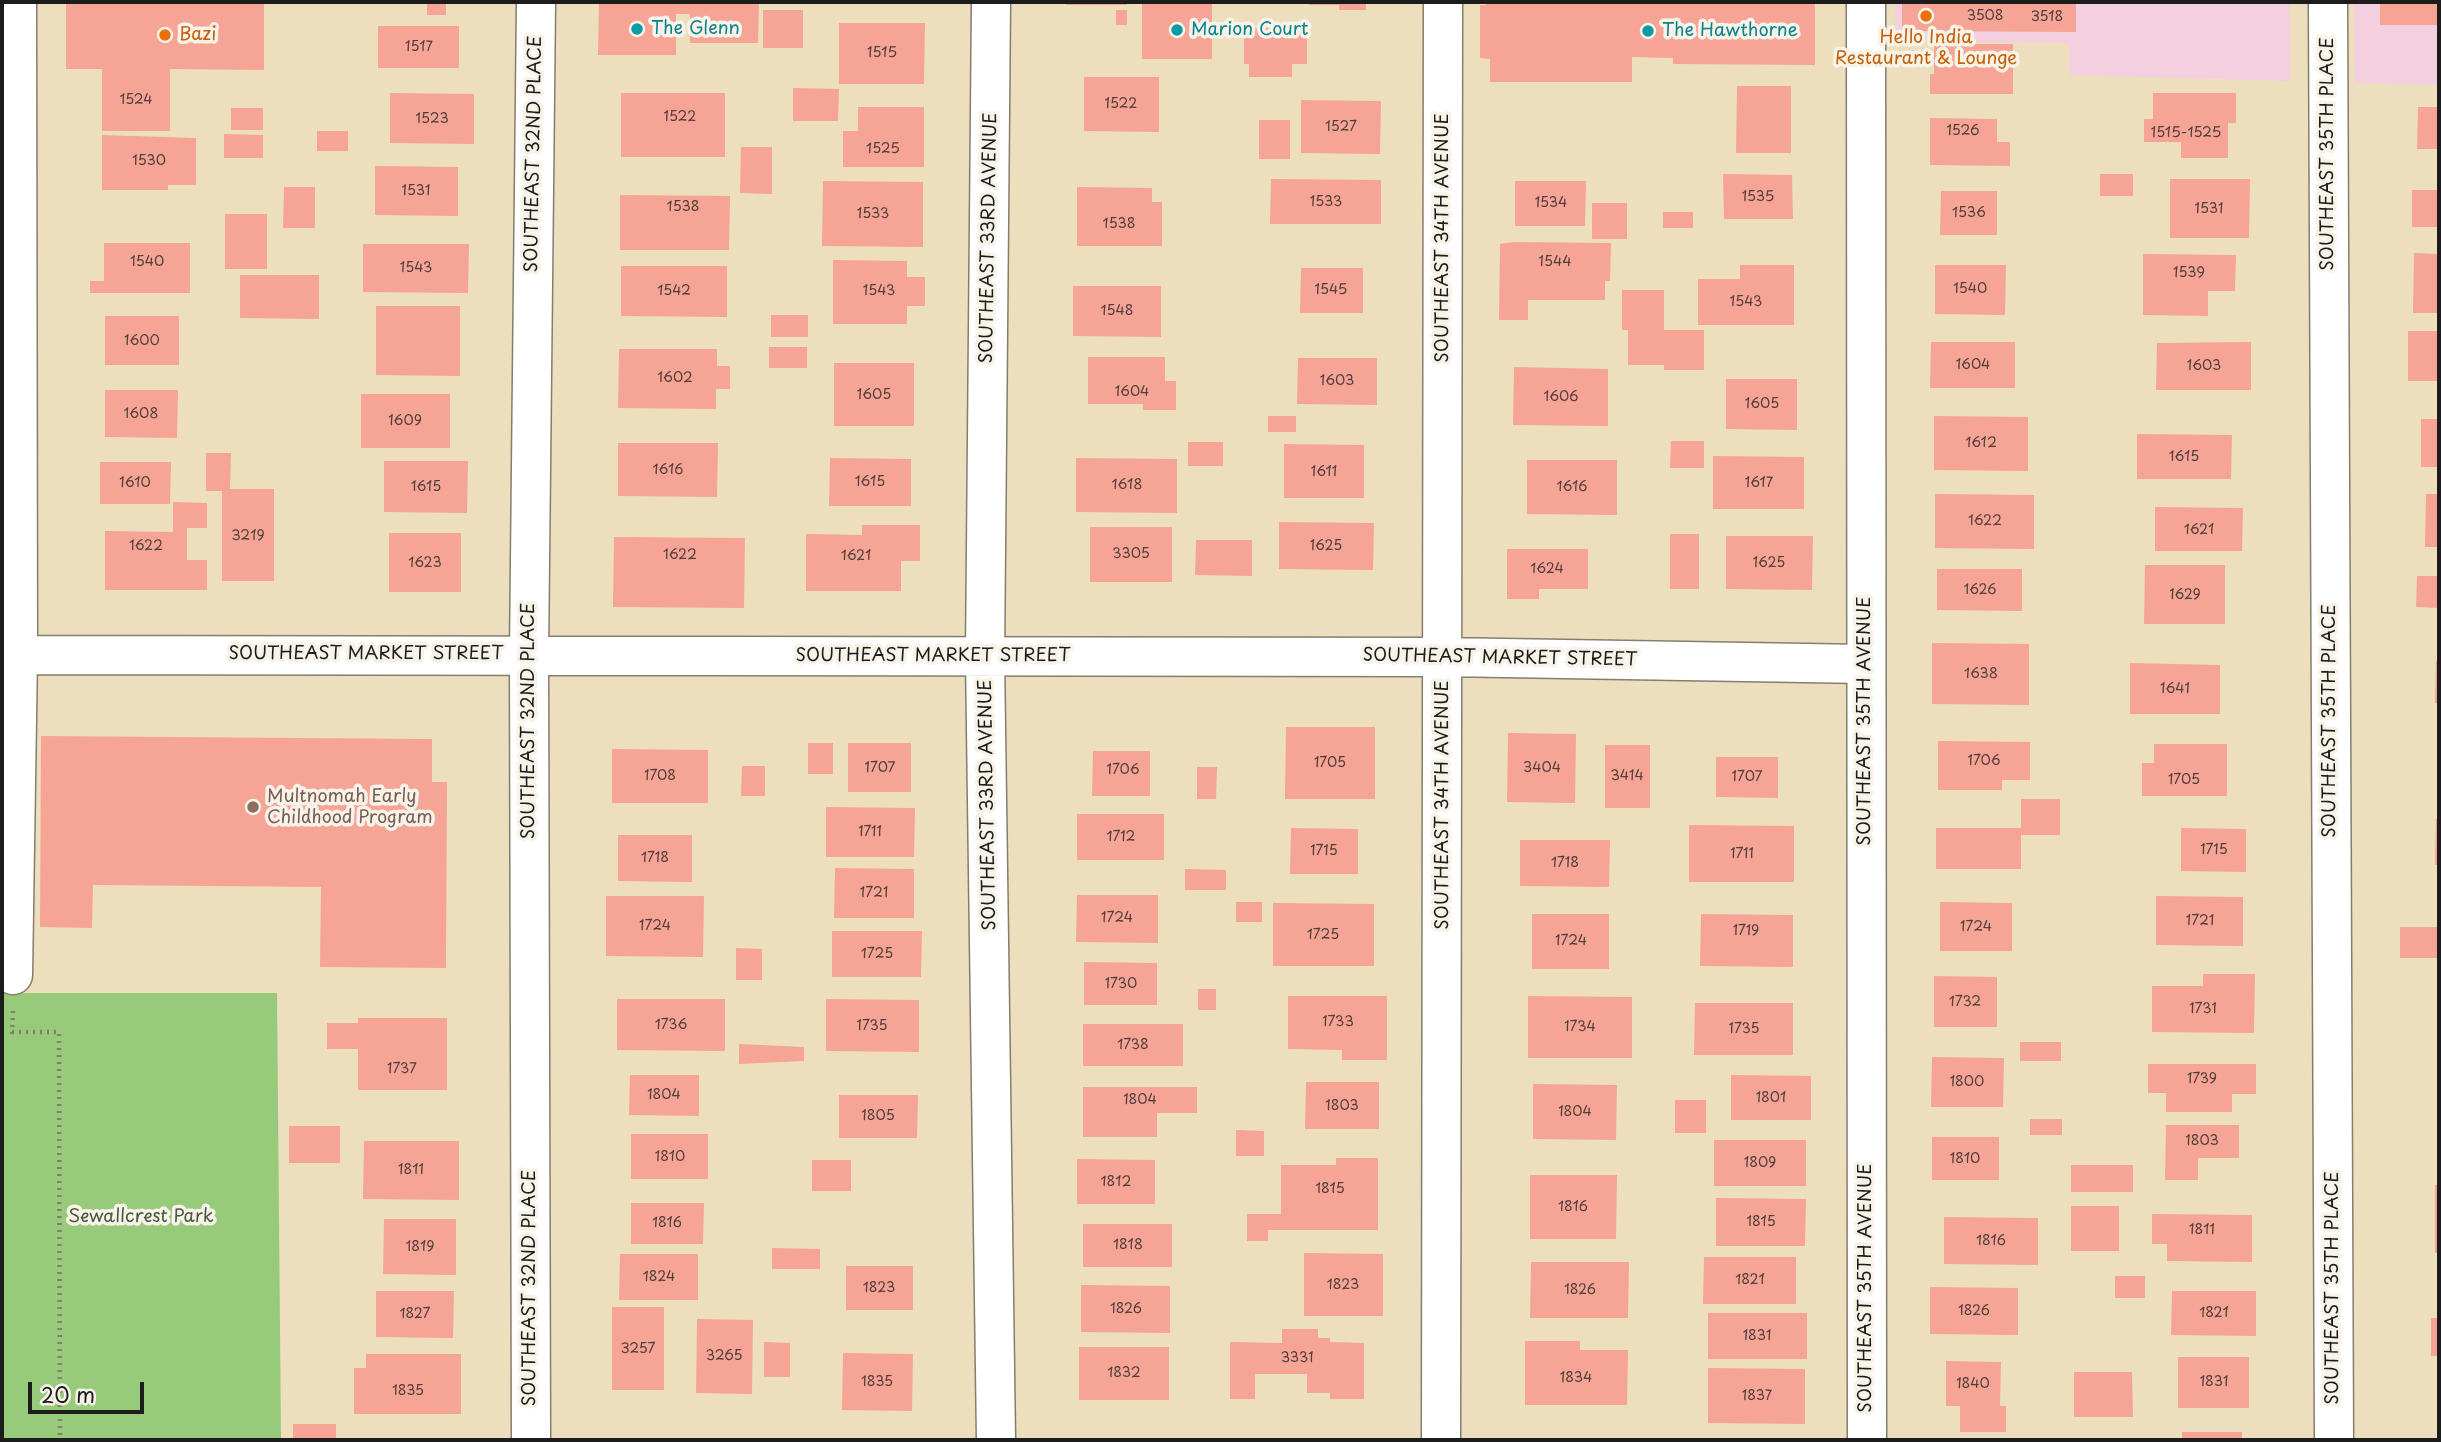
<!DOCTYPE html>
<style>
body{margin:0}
#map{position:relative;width:2441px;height:1442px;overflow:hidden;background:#eddfbe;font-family:"Playpen Sans",sans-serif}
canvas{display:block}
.frame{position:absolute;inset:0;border:4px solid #1c1c1c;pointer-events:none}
.scale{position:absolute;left:28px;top:1382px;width:116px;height:32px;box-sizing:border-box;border:4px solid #1c1c1c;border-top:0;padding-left:9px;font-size:21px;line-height:24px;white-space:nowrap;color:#1c1c1c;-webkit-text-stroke:5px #f7f3e8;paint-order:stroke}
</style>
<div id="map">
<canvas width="2441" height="1442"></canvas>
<div class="frame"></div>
<div class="scale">20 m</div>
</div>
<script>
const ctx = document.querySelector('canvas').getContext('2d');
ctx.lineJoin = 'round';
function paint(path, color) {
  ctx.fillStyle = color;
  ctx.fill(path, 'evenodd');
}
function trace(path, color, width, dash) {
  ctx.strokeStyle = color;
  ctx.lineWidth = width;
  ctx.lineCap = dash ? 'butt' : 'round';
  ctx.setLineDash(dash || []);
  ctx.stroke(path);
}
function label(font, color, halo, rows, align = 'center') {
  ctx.font = font + ' "Playpen Sans",sans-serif';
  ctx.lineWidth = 7;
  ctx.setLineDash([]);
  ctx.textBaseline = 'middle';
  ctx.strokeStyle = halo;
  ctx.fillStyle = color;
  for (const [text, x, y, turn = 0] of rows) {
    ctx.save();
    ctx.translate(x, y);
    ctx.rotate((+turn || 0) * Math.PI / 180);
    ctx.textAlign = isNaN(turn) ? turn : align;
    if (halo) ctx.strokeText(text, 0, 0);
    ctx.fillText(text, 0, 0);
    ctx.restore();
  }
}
paint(new Path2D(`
 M1895,2H2290V81L2070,75L2069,43L1896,41Z
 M2354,2H2439V85L2355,83Z`), '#f3cfdf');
paint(new Path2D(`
 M2,993H277L281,1440H2Z`), '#97ca7a');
paint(new Path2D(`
 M66,2H264V70L170,69V131H102V69H66Z
 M427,2H446V15H427Z
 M599,2H759L758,43H690V14H676V55H598Z
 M1066,2H1127V5H1066Z
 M1142,2H1212V59H1142Z
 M1309,2H1366V10H1339V5H1309Z
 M1486,2H1815V65L1673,64V58L1632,57V82H1490V59L1480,58V5H1486Z
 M1902,2H2076V32L1902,31Z
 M2380,2H2439V25H2380Z
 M763,10H803V48H763Z
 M1116,10H1127V25H1116Z
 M839,23H925L924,84H839Z
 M378,26H459V68H378Z
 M1244,28H1307V64H1292V77H1249V64H1244Z
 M1934,44H2013V94H1930V74H1934Z
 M1084,77H1159V132L1084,131Z
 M1737,86H1791V153H1736Z
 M793,88L839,89L838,121H793Z
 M390,93L474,94V144L390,143Z
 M621,93H725V157H621Z
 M2153,93H2236V123H2228V158H2181V142H2144V119H2153Z
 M1301,100L1381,101L1380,154L1301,153Z
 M858,107H924V167H843V131H858Z
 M2418,107H2439V149H2417Z
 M231,108H263V130H231Z
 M1930,118L1997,119V142H2010V166L1930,165Z
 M1259,120H1290V159H1259Z
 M317,131H348V151H317Z
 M224,134L263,135V158H224Z
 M102,135L196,138V185H168V190H102Z
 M741,147H772V194L740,193Z
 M375,166L458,167V216L375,215Z
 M1723,174L1792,175L1793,219H1724Z
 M2100,174H2133V196H2100Z
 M1271,179L1381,180V224H1270Z
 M2170,179H2250L2249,238H2170Z
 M823,181L923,182V247L822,246Z
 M1515,181H1586L1585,226H1515Z
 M284,187H315V228H283Z
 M1077,187L1152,188V202H1162V246H1077Z
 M2412,190H2439V227H2412Z
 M1941,191H1997V235H1940Z
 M620,195L730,196L729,250H620Z
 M1592,203H1627V239H1592Z
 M1663,212H1693V228H1663Z
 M225,214H267V269H225Z
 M1514,242L1611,243L1610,281H1605V300H1528V320H1499L1500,244Z
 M104,243H190V293H90V281H104Z
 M363,244H469L468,293L363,292Z
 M2414,253L2439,254V313H2413Z
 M2143,254L2236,255L2235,291H2208V316L2143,315Z
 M833,260L907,261V277H925V306H907V324H833Z
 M1740,265H1794V325H1698V279H1740Z
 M1935,265H2006L2005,315L1935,314Z
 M621,266H727V317L621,316Z
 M1301,268H1363V313H1300Z
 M240,275H319V319L240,318Z
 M1073,286H1161V337L1073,336Z
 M1622,290H1664V330H1704V370H1664V365H1628V330H1622Z
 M376,306H460V376L376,375Z
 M771,315H808V337H771Z
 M105,316H179V365H105Z
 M2408,331H2439V381H2408Z
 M1931,342H2015V388H1930Z
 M2251,342V390H2156L2157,343Z
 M769,347H807V368H769Z
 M619,349H717V366H730V389H716V409L618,408Z
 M1088,357H1165V381H1176V410H1143V404H1088Z
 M1298,358H1377V405L1297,404Z
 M834,363H914V426H834Z
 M1514,367L1608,369V426L1513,425Z
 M1726,379H1797V430L1726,429Z
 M105,390H178L177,438L105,437Z
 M361,394H450V448H361Z
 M1268,416H1296V432H1268Z
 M1934,416L2028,417V471L1934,470Z
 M2421,419H2439V467H2421Z
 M2137,434L2232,435L2231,479H2137Z
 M1671,441H1704V468H1670Z
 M1188,442H1223V466H1188Z
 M618,443H718L717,497L618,496Z
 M1284,444L1364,445V498H1284Z
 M206,453H231L230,489H274V581H222V491H206Z
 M1713,456L1804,457V509H1713Z
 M830,458L911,459V506H829Z
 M1076,458L1177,459V513L1076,512Z
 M1527,460H1617V515L1527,514Z
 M384,461H468L467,513L384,512Z
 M100,462H171L170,504H100Z
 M1935,494L2034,495V549L1935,548Z
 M2426,494H2439V547H2425Z
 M173,502L207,503V528H187V560H207V590H105V531L173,532Z
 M2155,507L2243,508L2242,551H2155Z
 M1279,522L1374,523L1373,570L1279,569Z
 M862,525H920V561H901V591H806V534L862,535Z
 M1090,527H1172V582H1090Z
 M389,533H461V592H389Z
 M1670,534H1699V589H1670Z
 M1726,536H1813L1812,590L1726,589Z
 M614,537L745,538L744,608L613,607Z
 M1196,540H1252V576L1195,575Z
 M1507,549H1588V589H1539V599H1507Z
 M2145,565H2225V624H2144Z
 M1937,569H2022V611L1937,610Z
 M2417,576H2439V608L2416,607Z
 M1932,643L2029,644V705L1932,704Z
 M2436,661H2439V703H2435Z
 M2130,663L2220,665V714H2130Z
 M1286,727H1375V799H1285Z
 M1508,733L1576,734L1575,803L1507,802Z
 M41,736L432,739V782H447L446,968L320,967L321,887L93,885L92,928L40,927Z
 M1938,741L2030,742V780H2002V790H1938Z
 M808,743H833V774H808Z
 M848,743H911V792H848Z
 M2154,744H2227V796H2142V763H2154Z
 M1605,745H1650V808H1605Z
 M612,749L708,750V803H612Z
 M1093,751H1150V796H1092Z
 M1716,757H1778V798L1716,797Z
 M742,766H765V796H741Z
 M1197,767H1217L1216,799H1197Z
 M2021,799H2060V835H2021V869H1936V828H2021Z
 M826,807L915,808L914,857H826Z
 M1077,814H1164V860H1077Z
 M2436,819H2439V865H2435Z
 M1689,825L1794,826V882H1689Z
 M1291,828L1358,829V874H1290Z
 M2181,828L2246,829V872L2181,871Z
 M618,835H692V882L618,881Z
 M1520,840H1610L1609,887L1520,886Z
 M835,868L914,869V918H834Z
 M1185,869L1226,870V890H1185Z
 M1077,895H1158V943L1076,942Z
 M606,896H704L703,957L606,956Z
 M2156,896L2243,897V946L2156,945Z
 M1236,902H1262V922H1236Z
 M1940,902L2012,903V951H1940Z
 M1273,903L1374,904V966H1273Z
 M1532,914H1609V969H1532Z
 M1701,914L1793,915V967L1700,966Z
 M2400,927H2439V958H2400Z
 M832,931H922L921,977H832Z
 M736,948L762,949V980H736Z
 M1084,962L1157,963V1005H1084Z
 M2203,974H2255L2254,1033L2152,1032V986H2203Z
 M1934,976L1997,977V1027H1934Z
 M1198,989H1216V1010H1198Z
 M1288,996H1387V1060H1342V1050L1288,1049Z
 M1528,996L1632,997V1058H1528Z
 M617,999H725V1051L617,1050Z
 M826,999L919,1000V1052L826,1051Z
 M1695,1003H1793V1055H1694Z
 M358,1018H447V1090H358V1049H327V1023H358Z
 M1083,1024H1183V1066H1083Z
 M2020,1042H2061V1061H2020Z
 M739,1044L804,1047V1061L739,1064Z
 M1932,1057L2004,1058L2003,1107H1931Z
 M2148,1064H2256V1094H2232V1112H2166V1093H2148Z
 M630,1075H699V1116L629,1115Z
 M1731,1075L1811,1076V1120H1731Z
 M1306,1082H1379V1129H1305Z
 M1533,1084L1617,1085L1616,1140L1533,1139Z
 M1083,1087H1197V1113H1157V1137H1083Z
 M839,1095H918L917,1138H839Z
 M1675,1100H1706V1133H1675Z
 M2030,1119H2062V1135H2030Z
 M2166,1125H2239V1158H2198V1180H2165Z
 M289,1126H340V1163H289Z
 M1236,1130L1264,1131V1156H1236Z
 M631,1134H708V1179H631Z
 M1932,1137H1999V1180H1932Z
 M1714,1140H1806V1186H1714Z
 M364,1141H459V1200L363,1199Z
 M1336,1158H1378V1230H1268V1241H1247V1214H1281V1165H1336Z
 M1077,1159L1155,1160V1204H1077Z
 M812,1160H851V1191H812Z
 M2071,1165H2133V1192H2071Z
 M1530,1175H1617L1616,1239H1530Z
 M2435,1185H2439V1253H2435Z
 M1716,1198L1806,1199L1805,1246H1716Z
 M631,1203H704L703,1244H631Z
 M2071,1206H2119V1251H2071Z
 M2152,1214L2252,1215V1262L2167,1261V1244H2152Z
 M1944,1217L2038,1218V1265L1944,1264Z
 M384,1219H456V1275L383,1274Z
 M1083,1224H1172V1267H1083Z
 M772,1248L820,1249V1269H772Z
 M1304,1253L1383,1254V1316H1304Z
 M620,1254H698V1300H619Z
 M1704,1257H1796V1304H1703Z
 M1531,1262H1629L1628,1318H1530Z
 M846,1266H913V1310H846Z
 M2115,1276H2145V1298H2115Z
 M1081,1285L1170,1286V1333L1081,1332Z
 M1930,1287L2018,1288V1335L1930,1334Z
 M376,1291H454L453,1338L376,1337Z
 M2172,1291H2256V1336L2171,1335Z
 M612,1307H664V1390H612Z
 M1708,1313H1807V1359H1708Z
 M2431,1318H2439V1356H2431Z
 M697,1319L753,1320L752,1394L696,1393Z
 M1282,1329H1318V1338H1330V1342L1364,1343V1399H1330V1393H1307V1374H1255V1399H1230V1342L1282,1343Z
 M1525,1341H1580V1350H1628L1627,1405H1525Z
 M764,1342L790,1343V1377H764Z
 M1079,1347H1169V1400H1079Z
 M843,1353L913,1354L912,1411L842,1410Z
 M366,1354H461V1414H354V1368H366Z
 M2178,1357H2249V1408H2178Z
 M1946,1361L2001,1362L2000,1406H2006V1432H1960V1406H1946Z
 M1708,1368L1805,1369V1424L1708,1423Z
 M2074,1372H2132L2133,1417H2074Z
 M293,1424H336V1440H293Z
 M2182,1432H2242V1440H2182Z`), '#f6a495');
const street = new Path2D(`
 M991,2L985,657L996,1440
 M1866,2L1867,1440
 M2328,2L2334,1440
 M2,655L1444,657L1865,664
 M13,975L18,655L17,2
 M531,1440L529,654L536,2
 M1441,1440L1443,2`);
trace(street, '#847e6d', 41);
trace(new Path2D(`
 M13,1011L12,1032H59L60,1440`), '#847e6d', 4.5, [2, 5]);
trace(street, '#fff', 38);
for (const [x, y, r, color] of [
 [1926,16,7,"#e8710a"],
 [637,29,7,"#0f9aa8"],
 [1177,30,7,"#0f9aa8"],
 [1648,31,7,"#0f9aa8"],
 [165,35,7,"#e8710a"],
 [253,807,7,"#8d6e63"]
]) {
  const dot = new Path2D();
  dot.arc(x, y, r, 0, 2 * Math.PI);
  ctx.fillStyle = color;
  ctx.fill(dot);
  trace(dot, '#f7f3e8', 2.5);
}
label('14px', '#523e3a', null, [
 ["3508",1985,16],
 ["3518",2047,17],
 ["1517",419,47],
 ["1515",882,53],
 ["1524",136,100],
 ["1522",1121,104],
 ["1522",680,117],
 ["1523",432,119],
 ["1527",1341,127],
 ["1526",1963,131],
 ["1515-1525",2186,133],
 ["1525",883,149],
 ["1530",149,161],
 ["1531",416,191],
 ["1535",1758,197],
 ["1533",1326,202],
 ["1534",1551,203],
 ["1538",683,207],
 ["1531",2209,209],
 ["1536",1969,213],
 ["1533",873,214],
 ["1538",1119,224],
 ["1540",147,262],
 ["1544",1555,262],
 ["1543",416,268],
 ["1539",2189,273],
 ["1540",1970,289],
 ["1545",1331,290],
 ["1542",674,291],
 ["1543",879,291],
 ["1543",1746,302],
 ["1548",1117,311],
 ["1600",142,341],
 ["1604",1973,365],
 ["1603",2204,366],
 ["1602",675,378],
 ["1603",1337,381],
 ["1604",1132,392],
 ["1605",874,395],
 ["1606",1561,397],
 ["1605",1762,404],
 ["1608",141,414],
 ["1609",405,421],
 ["1612",1981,443],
 ["1615",2184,457],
 ["1616",668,470],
 ["1611",1324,472],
 ["1615",870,482],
 ["1610",135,483],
 ["1617",1759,483],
 ["1618",1127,485],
 ["1615",426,487],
 ["1616",1572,487],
 ["1622",1985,521],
 ["1621",2199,530],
 ["3219",248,536],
 ["1622",146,546],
 ["1625",1326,546],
 ["3305",1131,554],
 ["1622",680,555],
 ["1621",856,556],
 ["1623",425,563],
 ["1625",1769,563],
 ["1624",1547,569],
 ["1626",1980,590],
 ["1629",2185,595],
 ["1638",1981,674],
 ["1641",2175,689],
 ["1706",1984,761],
 ["1705",1330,763],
 ["1707",880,768],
 ["3404",1542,768],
 ["1706",1123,770],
 ["1708",660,776],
 ["3414",1627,776],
 ["1707",1747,777],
 ["1705",2184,780],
 ["1711",870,832],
 ["1712",1121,837],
 ["1715",2214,850],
 ["1715",1324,851],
 ["1711",1742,854],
 ["1718",655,858],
 ["1718",1565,863],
 ["1721",874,893],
 ["1724",1117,918],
 ["1721",2200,921],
 ["1724",655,926],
 ["1724",1976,927],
 ["1719",1746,931],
 ["1725",1323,935],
 ["1724",1571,941],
 ["1725",877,954],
 ["1730",1121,984],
 ["1732",1965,1002],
 ["1731",2203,1009],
 ["1733",1338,1022],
 ["1736",671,1025],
 ["1735",872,1026],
 ["1734",1580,1027],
 ["1735",1744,1029],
 ["1738",1133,1045],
 ["1737",402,1069],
 ["1739",2202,1079],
 ["1800",1967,1082],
 ["1804",664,1095],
 ["1801",1771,1098],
 ["1804",1140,1100],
 ["1803",1342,1106],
 ["1804",1575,1112],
 ["1805",878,1116],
 ["1803",2202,1141],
 ["1810",670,1157],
 ["1810",1965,1159],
 ["1809",1760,1163],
 ["1811",411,1170],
 ["1812",1116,1182],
 ["1815",1330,1189],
 ["1816",1573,1207],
 ["1815",1761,1222],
 ["1816",667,1223],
 ["1811",2202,1230],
 ["1816",1991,1241],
 ["1818",1128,1245],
 ["1819",420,1247],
 ["1824",659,1277],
 ["1821",1750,1280],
 ["1823",1343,1285],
 ["1823",879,1288],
 ["1826",1580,1290],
 ["1826",1126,1309],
 ["1826",1974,1311],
 ["1821",2214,1313],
 ["1827",415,1314],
 ["1831",1757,1336],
 ["3257",638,1349],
 ["3265",724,1356],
 ["3331",1297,1358],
 ["1832",1124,1373],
 ["1834",1576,1378],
 ["1835",877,1382],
 ["1831",2214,1382],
 ["1840",1973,1384],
 ["1835",408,1391],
 ["1837",1757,1396]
]);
label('18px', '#0d838f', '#f7f3e8', [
 ["The Glenn",651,29],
 ["Marion Court",1191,30],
 ["The Hawthorne",1662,31]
], 'left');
label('18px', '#c56008', '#f7f3e8', [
 ["Bazi",179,35],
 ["Hello India",1926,38,"center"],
 ["Restaurant & Lounge",1926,59,"center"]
], 'left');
label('18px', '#1c1c1c', '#f7f3e8', [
 ["SOUTHEAST 32ND PLACE",534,154,-89],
 ["SOUTHEAST 35TH PLACE",2328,154,-90],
 ["SOUTHEAST 33RD AVENUE",989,238,-89],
 ["SOUTHEAST 34TH AVENUE",1443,238,-90],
 ["SOUTHEAST MARKET STREET",366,654],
 ["SOUTHEAST MARKET STREET",933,656],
 ["SOUTHEAST MARKET STREET",1500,658,1],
 ["SOUTHEAST 32ND PLACE",529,721,-90],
 ["SOUTHEAST 35TH AVENUE",1865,721,-90],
 ["SOUTHEAST 35TH PLACE",2330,721,-90],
 ["SOUTHEAST 33RD AVENUE",988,805,-91],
 ["SOUTHEAST 34TH AVENUE",1443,805,-90],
 ["SOUTHEAST 32ND PLACE",530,1288,-90],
 ["SOUTHEAST 35TH AVENUE",1866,1288,-90],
 ["SOUTHEAST 35TH PLACE",2333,1288,-90]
]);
label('18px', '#785e54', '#f7f3e8', [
 ["Multnomah Early",267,797],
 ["Childhood Program",267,818]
], 'left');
label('18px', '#47593d', '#f7f3e8', [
 ["Sewallcrest Park",141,1217]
]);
</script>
